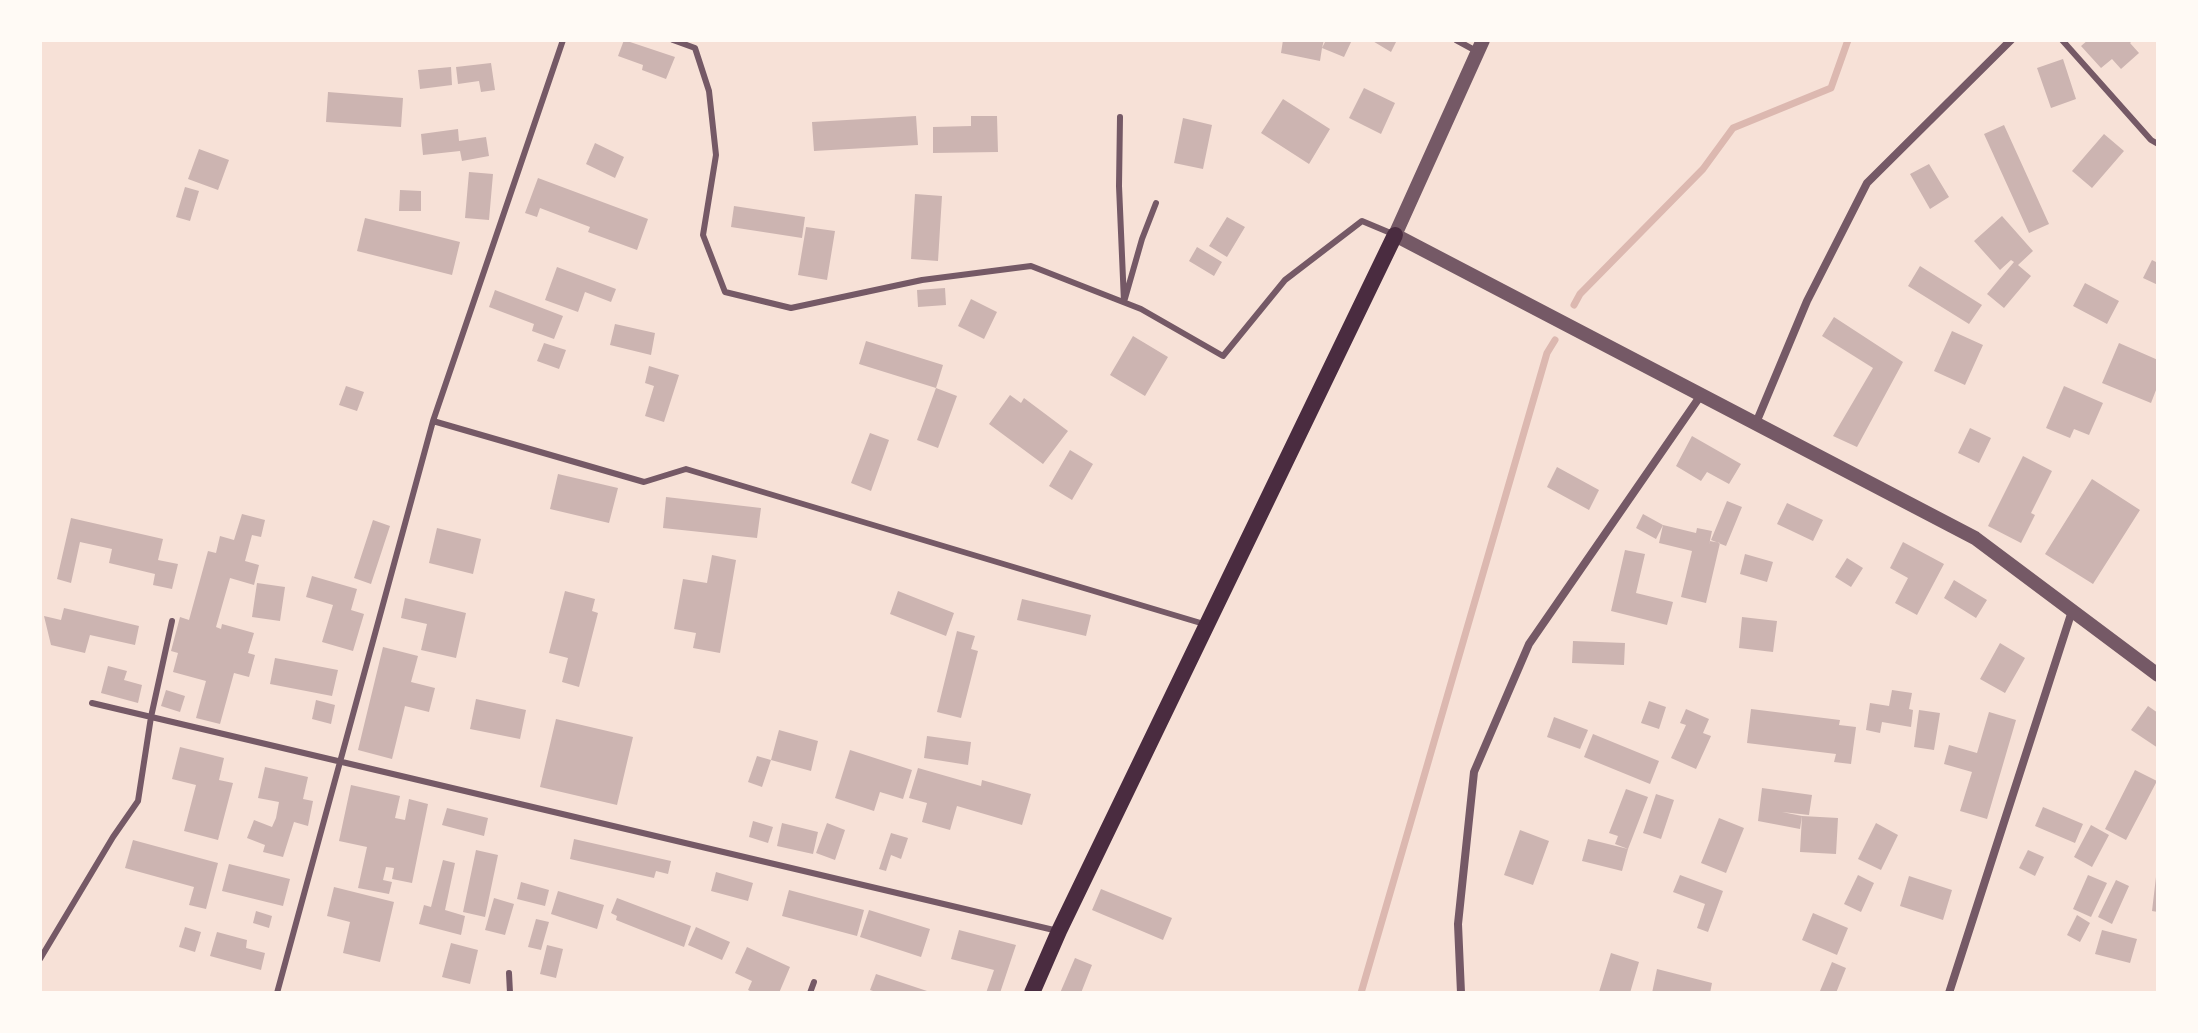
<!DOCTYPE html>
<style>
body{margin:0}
#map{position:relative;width:2198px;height:1033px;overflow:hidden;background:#f7e1d7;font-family:Montserrat,sans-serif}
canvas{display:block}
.frame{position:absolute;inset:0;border:42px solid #fffaf5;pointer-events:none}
</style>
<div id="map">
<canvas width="2198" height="1033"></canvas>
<div class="frame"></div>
</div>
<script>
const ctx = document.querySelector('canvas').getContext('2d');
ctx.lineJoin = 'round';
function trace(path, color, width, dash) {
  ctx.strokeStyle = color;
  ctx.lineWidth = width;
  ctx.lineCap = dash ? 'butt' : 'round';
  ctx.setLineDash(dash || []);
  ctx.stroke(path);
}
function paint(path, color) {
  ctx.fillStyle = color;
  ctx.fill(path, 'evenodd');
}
trace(new Path2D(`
 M1574,305L1580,294L1703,169L1733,128L1831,88L1848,40
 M1361,993L1547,353L1555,340`), '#dcb8b0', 7);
paint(new Path2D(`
 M624,40L675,57L666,79L642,70L643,65L618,56Z
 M1283,40H1324L1322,48L1326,40H1352L1344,57L1322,48L1320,61L1281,53Z
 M1371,40H1397L1391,52Z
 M2088,40H2133L2130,43L2139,53L2121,69L2112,59L2101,68L2081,46Z
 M2063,59L2076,99L2051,108L2037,68Z
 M491,63L495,90L481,92L479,81L458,84L456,67Z
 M451,67L452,85L420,89L418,70Z
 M1364,88L1395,103L1381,134L1349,118Z
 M328,92L403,98L401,127L326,122Z
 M1283,99L1330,129L1309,164L1261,133Z
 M916,116L918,145L814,151L812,122Z
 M971,116H997L998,152L933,153V127L971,126Z
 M1183,118L1212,125L1203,169L1174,163Z
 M2004,125L2049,224L2029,233L1984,134Z
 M458,129L459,141L486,137L489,156L462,161L460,151L423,155L421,134Z
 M2104,134L2124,151L2092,188L2072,171Z
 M595,143L624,157L615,178L586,164Z
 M199,149L229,160L218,190L188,179Z
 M1929,164L1949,197L1930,209L1910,174Z
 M469,172L493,174L489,220L465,218Z
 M538,178L648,219L637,250L588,232L590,227L540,208L537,217L525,213Z
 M185,187L199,191L190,221L176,217Z
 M400,190L421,191V211H399Z
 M915,194L942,196L938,261L911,259Z
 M734,206L805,217L802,238L731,227Z
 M2002,216L2033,251L2018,265L2031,276L2004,308L1987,294L2014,262L2011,260L2000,270L1974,241Z
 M1227,217L1245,227L1227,257L1209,246Z
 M365,218L460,242L452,275L357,251Z
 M806,227L835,231L827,280L798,275Z
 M1197,247L1222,262L1214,276L1189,261Z
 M2152,260L2158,263V285L2143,278Z
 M1920,266L1982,305L1969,324L1908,286Z
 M557,267L616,289L611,302L585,292L578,312L545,300Z
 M2085,283L2119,301L2107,324L2073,306Z
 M945,288L946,305L918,307L917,290Z
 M495,290L563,316L554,339L532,331L534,324L489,307Z
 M971,299L997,312L984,339L958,326Z
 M1834,317L1903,362L1857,447L1833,436L1873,368L1822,336Z
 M615,324L655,333L651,355L610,345Z
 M1952,331L1983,345L1965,385L1934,371Z
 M1133,336L1168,357L1145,396L1110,375Z
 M866,341L943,365L936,388L859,364Z
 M544,343L566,350L559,369L537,361Z
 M2119,343L2158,360V385L2151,403L2102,383Z
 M649,366L679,375L664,422L645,416L654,386L645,383Z
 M346,386L364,392L357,411L339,405Z
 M2064,386L2103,403L2089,435L2074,429L2070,438L2046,428Z
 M936,388L957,396L938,448L917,440Z
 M1010,395L1021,403L1024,398L1068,431L1043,464L989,424Z
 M1970,428L1991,438L1979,463L1958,453Z
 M870,433L889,440L871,491L851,483Z
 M1692,436L1741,464L1729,484L1707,472L1701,481L1676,466Z
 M1070,450L1093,464L1072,500L1049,486Z
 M2023,456L2052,471L2031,513L2035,515L2021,543L1988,526Z
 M1557,467L1599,490L1589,510L1547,487Z
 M558,474L618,488L609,523L550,509Z
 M2092,479L2140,510L2093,584L2045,554Z
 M666,497L761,508L757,538L663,528Z
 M1727,501L1742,507L1726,546L1711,540Z
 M1787,503L1823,520L1813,541L1777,524Z
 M242,514L265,520L261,537L252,535L245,561L259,565L254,585L230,578L216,627L221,629L222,624L254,633L248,653L255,655L249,677L234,673L220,724L196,718L206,681L173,672L178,653L171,651L180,617L189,620L208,551L216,553L220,536L234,540Z
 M1643,514L1663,525L1696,533L1697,528L1712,531L1709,545L1710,541L1720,543L1706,603L1681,597L1692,551L1659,543L1663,525L1656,539L1636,528Z
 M71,518L163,539L158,560L178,564L172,589L153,585L155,574L109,563L112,549L80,542L71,583L57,579Z
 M373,520L390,526L371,584L354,578Z
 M437,528L481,539L473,574L429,563Z
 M1903,542L1944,564L1917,615L1895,603L1908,578L1890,568Z
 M1625,550L1645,554L1636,593L1673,602L1667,625L1611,611Z
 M1745,554L1773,562L1767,582L1740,574Z
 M712,555L736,560L720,653L693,648L696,633L674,629L683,579L707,583Z
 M1847,558L1863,568L1851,587L1835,577Z
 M312,576L357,589L351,610L364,614L353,651L322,642L333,605L306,597Z
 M1954,580L1987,600L1976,618L1944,598Z
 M257,583L285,587L280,621L252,617Z
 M565,591L595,599L592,611L598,613L579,687L562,682L568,658L549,653Z
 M898,591L954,613L946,636L890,614Z
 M405,598L466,613L456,658L421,650L427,624L401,618Z
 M1022,599L1091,615L1086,636L1017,620Z
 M64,608L139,626L135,645L90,635L85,653L51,645L44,616L61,620Z
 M1742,617L1777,621L1773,652L1739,648Z
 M957,631L975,636L971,649L978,651L961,718L937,712Z
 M1573,641L1625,643L1624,665L1572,663Z
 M2000,643L2025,658L2005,693L1980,679Z
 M383,647L418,656L411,682L435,688L429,712L405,706L392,759L358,750Z
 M275,658L338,670L332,696L270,684Z
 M108,666L127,671L124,680L142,685L138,703L101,693Z
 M166,690L185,696L180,712L161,706Z
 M1892,690L1912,693L1909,709L1913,710L1911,727L1882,722L1880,733L1866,730L1870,703L1889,706Z
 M476,699L526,710L520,739L470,729Z
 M316,700L335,705L331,724L312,719Z
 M1649,701L1666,707L1659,729L1641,723Z
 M2148,706L2158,713V748L2131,730Z
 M1686,709L1709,719L1703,733L1711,736L1696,769L1671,758L1686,725L1680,723Z
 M1751,709L1840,720L1839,725L1856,727L1851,764L1834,762L1836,754L1747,743Z
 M1919,710L1940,713L1934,750L1914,747Z
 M1989,712L2016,720L1987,819L1960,811L1972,772L1944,764L1949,745L1977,753Z
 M1554,717L1588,730L1580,749L1547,737Z
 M556,719L633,737L617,805L540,787Z
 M779,730L818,741L811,771L771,760Z
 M1593,734L1659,761L1650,784L1584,757Z
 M927,736L971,742L968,765L924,758Z
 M180,747L224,758L219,780L233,783L218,840L184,831L196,785L172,779Z
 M850,750L912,770L903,799L880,792L874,811L835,798Z
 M757,756L771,760L762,787L748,782Z
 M265,767L308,777L303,799L313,801L308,826L294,822L283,857L263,852L265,845L247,838L254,820L272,827L276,818L279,802L258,798Z
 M918,768L981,786L982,780L1031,794L1022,825L957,806L950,830L922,822L927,803L909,798Z
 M2135,770L2157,781L2126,840L2105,829Z
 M351,785L400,796L395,818L405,820L409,799L428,804L412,883L392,879L394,868L386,867L383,880L392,882L389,894L358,888L367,847L339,841Z
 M1762,788L1812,795L1809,815L1782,812L1802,816L1838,818L1836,854L1800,852L1802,816L1800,829L1758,821Z
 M1626,789L1648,797L1628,849L1615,844L1618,836L1609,833Z
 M1656,794L1674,800L1661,839L1643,833Z
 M2043,807L2083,824L2075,843L2035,826Z
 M447,808L488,818L484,836L442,825Z
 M1719,818L1744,828L1726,873L1701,863Z
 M753,821L773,827L768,843L749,837Z
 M782,823L818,832L813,854L777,846Z
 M827,823L845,830L835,860L816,853Z
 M1876,823L1898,835L1881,870L1858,859Z
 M2091,825L2109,835L2092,867L2074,857Z
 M1520,830L1549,841L1533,885L1504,875Z
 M891,833L908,838L901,859L891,855L886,871L879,869Z
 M574,839L671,861L668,874L656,871L654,878L570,859Z
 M1588,839L1628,849L1622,871L1582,861Z
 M133,840L218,863L206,909L189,905L194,887L125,868Z
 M476,850L498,855L485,917L463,912Z
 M2028,850L2044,857L2035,876L2019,868Z
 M443,860L455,863L445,910L465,916L461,935L419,924L424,905L431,907Z
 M229,864L290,879L283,906L222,891Z
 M716,872L753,883L748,901L711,891Z
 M1680,875L1723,891L1708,932L1697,928L1705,904L1673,892Z
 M1858,875L1874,883L1861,912L1844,904Z
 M2088,875L2107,883L2091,917L2073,909Z
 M1909,876L1952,890L1943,920L1900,906Z
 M2156,877L2158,878V912L2152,911Z
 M2116,880L2129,886L2112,924L2098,917Z
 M521,882L549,890L545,906L517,899Z
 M334,887L394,902L380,962L343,953L350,922L327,916Z
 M1101,889L1172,918L1163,940L1092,910Z
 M789,890L864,910L857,936L782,916Z
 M558,891L604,905L597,929L551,914Z
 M494,898L514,904L505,935L485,930Z
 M617,898L691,926L684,947L616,920L617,916L611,913Z
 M869,910L930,929L921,957L860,937Z
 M256,911L272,916L269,928L253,923Z
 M1813,913L1848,928L1837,955L1802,940Z
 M2077,915L2090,923L2080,942L2067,935Z
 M536,919L549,922L541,950L528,947Z
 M185,927L201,932L195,952L179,947Z
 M696,927L730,942L722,960L688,945Z
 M959,930L1016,945L1000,993H986L994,970L951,959Z
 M2102,930L2137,939L2130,963L2095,954Z
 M217,932L247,940L246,948L265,953L261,970L210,956Z
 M451,943L478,950L470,984L442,977Z
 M547,945L563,949L556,978L540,974Z
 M747,947L790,967L779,993H754L748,990L752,981L735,973Z
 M1611,953L1639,962L1630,993L1599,992Z
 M1075,958L1092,965L1081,993H1060Z
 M1832,962L1846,968L1836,993H1826L1820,991Z
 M1657,969L1712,983L1710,993H1652Z
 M876,974L930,992V993H879L870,990Z`), '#ccb4b1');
trace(new Path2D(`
 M673,40L695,48L709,91L716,155L703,235L725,292L791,308L922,280L1031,266L1141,309L1223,356L1285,280L1362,221L1393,234
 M1456,40L1478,52
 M2062,40L2151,140L2158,144
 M1120,117L1119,186L1124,302L1142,239L1156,203
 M433,421L644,482L686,469L1204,624
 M92,703L1058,931
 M40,959L113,837L138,801L151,717L172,621
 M509,973L510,993
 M277,993L433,421L563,40
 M810,993L814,982`), '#755966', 6);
trace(new Path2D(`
 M1756,423L1807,301L1867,183L2011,40
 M1461,993L1458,924L1474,772L1529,644L1701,395
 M1949,993L2072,611`), '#755966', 8);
trace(new Path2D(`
 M1483,40L1395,235L1975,538L2158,675`), '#755966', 14);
trace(new Path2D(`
 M1032,993L1059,931L1395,235`), '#4a2c40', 16);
</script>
